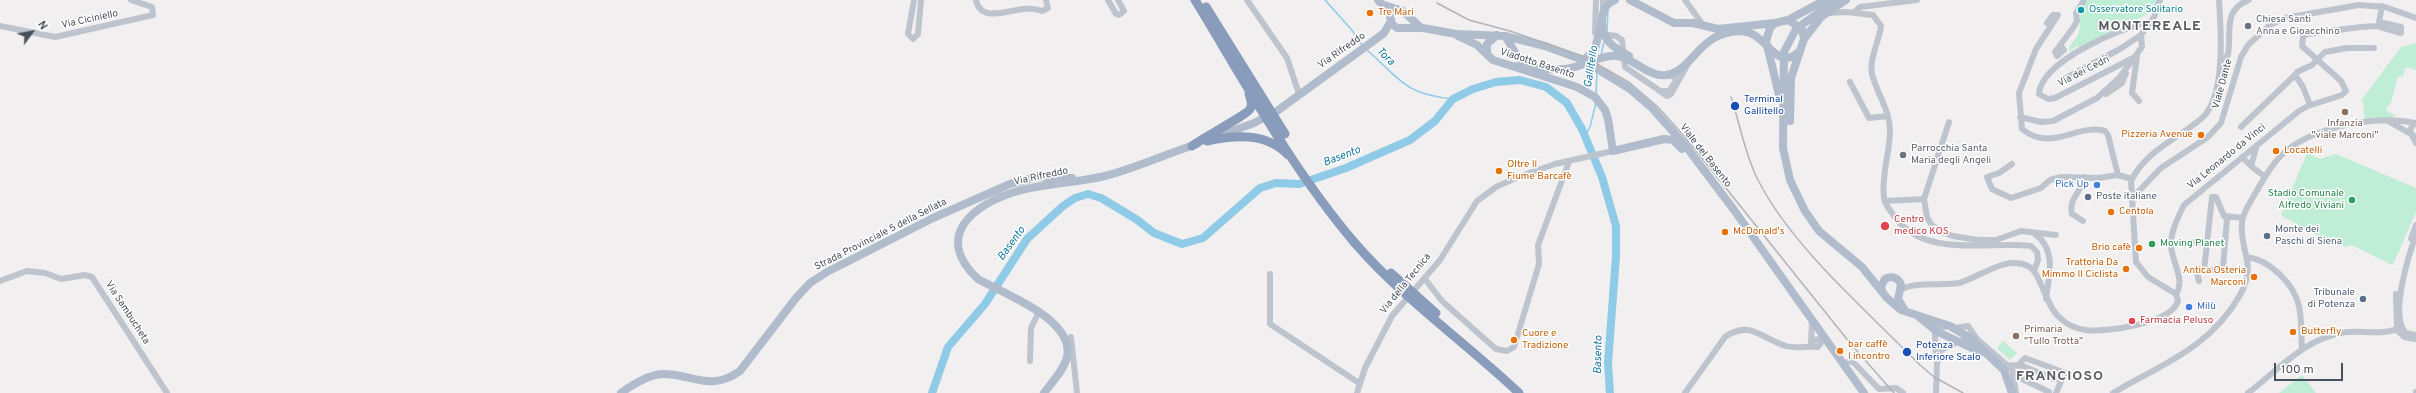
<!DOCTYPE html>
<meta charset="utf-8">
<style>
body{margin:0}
#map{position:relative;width:2416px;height:393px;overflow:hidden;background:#f1efef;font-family:Overpass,sans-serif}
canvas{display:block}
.north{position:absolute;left:12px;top:12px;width:40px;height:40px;-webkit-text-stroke:3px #fff;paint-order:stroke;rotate:58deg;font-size:11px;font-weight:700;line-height:16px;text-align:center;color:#48505b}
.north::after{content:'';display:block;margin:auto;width:14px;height:18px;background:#48505b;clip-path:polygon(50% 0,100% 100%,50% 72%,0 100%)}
.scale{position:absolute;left:2274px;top:363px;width:69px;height:18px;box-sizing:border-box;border:2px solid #48505b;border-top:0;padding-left:5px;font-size:12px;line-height:14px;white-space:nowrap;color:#48505b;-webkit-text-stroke:3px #fff;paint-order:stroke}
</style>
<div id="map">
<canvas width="2416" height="393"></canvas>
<div class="north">N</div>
<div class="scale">100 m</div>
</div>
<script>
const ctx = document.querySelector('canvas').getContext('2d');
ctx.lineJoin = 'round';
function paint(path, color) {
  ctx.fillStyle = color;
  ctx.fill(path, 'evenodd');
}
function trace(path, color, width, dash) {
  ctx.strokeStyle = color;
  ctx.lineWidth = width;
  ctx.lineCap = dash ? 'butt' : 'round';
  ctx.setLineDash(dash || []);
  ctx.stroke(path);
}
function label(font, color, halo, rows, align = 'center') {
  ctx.font = font + ' Overpass,sans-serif';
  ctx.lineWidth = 3;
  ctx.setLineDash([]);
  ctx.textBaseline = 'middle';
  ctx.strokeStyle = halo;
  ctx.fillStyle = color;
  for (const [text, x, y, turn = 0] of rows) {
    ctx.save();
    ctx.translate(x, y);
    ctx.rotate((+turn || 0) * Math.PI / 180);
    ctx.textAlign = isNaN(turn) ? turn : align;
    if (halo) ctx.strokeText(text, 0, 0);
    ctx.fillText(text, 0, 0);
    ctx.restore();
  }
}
paint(new Path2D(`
 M2081,0H2158C2151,20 2099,37 2080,48L2077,46L2069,52C2068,43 2077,40 2079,32C2081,23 2078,12 2081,0Z
 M2416,43V70L2406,67L2402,77L2398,76L2391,103L2386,108L2388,112L2396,115L2389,119L2365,120L2363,102H2360L2401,47Z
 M2307,153L2320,159L2336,154L2416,188V212L2393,265L2351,245L2346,247L2307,231L2281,215Z
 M2003,341L2017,353L2010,360L1997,348Z
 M2302,375L2316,393H2279Z`), '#c0edd6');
trace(new Path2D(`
 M1325,0L1351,29L1363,46
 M1607,30L1608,10
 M1367,50C1401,80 1404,94 1453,99
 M1601,55L1604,42
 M1596,95L1597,73
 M1585,136L1590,127L1596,103`), '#8fcae7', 1.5);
trace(new Path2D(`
 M932,393L948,347L985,304L1027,239L1063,206L1075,198L1088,194L1101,198L1136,219L1154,233L1182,244L1203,238L1260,188L1276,183L1299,184L1346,168L1410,140L1435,121L1453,99L1473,89L1496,82L1520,80L1546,87L1567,103L1582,129L1602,177L1616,226V256L1608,363L1610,393`), '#8fcae7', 8);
trace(new Path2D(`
 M914,0L908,34L913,39L918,34L921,0
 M976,0C982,29 1020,1 1042,11L1048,8L1046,0
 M1108,0L1116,14L1119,15L1124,11L1118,0
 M1247,0L1287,58L1299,94
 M1596,0L1595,33L1616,36L1622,40L1625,67L1660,91H1669L1676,81L1675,77L1667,75
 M1603,0V11
 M1685,0L1703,25
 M1854,12L1860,7L1917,0
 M1829,13L1846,12L1873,15L1881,26C1879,41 1869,59 1872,74C1877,94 1890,110 1890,131C1890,153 1881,175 1884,198C1885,205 1890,210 1894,216C1924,259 1988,241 2031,246L2037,252L2038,260L2034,271
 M2047,23L2053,15H2058L2036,49L2019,93L2022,129C2052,153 2076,123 2105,131L2108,135L2118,175L2132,179
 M0,26L55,37L153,15L152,7L131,0
 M2061,46L2064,50L2057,56L2055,52L2073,28L2077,21L2076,13L2084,0
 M2137,56L2132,93L2139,101
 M2133,58L2055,98L2048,99L2039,94C2041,61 2122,27 2150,22
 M2220,61L2228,55C2232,32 2222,10 2249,0
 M2062,80L2120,49L2141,35
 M1850,82L1869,118L1888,116
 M1660,91L1667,96L1671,94L1689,62
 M2106,94L2122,83L2126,73
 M2310,105L2303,87L2295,75L2297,72L2312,65L2325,52L2347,48H2374
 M2020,117L2041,122L2053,121L2097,98L2119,78L2142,47L2141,35L2154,17L2160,0
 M2388,121L2416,137
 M1949,122L1924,199L1927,217L1931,224L1939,231L1953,236L1978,240H1996L2021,231L2056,235
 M2416,123L2412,126L2410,131L2416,143
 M2241,127L2295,75
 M2242,157L2251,166L2257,145
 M2012,164L1999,173L1987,177L1992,189L2011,198L2041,188L2050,180L2061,177L2098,178L2118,175
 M2251,166L2265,177
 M2132,194L2137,193L2161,168L2208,137L2221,123L2241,57L2248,45L2270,25L2285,18L2359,5L2385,7L2416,18
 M1885,201L1924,199
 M2083,221L2072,214C2068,199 2082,191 2085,177
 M2035,234C2057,250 2049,275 2046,299
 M2416,235C2409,254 2389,316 2406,333L2416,335
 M2411,239L2416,225
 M2195,242L2207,243
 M2247,257C2270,260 2294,284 2299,306C2302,320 2301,335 2302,349
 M2204,271L2212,197H2216L2224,216L2243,218
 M1270,274V324L1359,383
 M1425,279L1442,301L1496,349L1507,351L1514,347L1539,264L1538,245L1569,162
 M0,281L27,271L45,273L61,279L85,275L92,277L167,393
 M2199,281L2196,269L2204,271L2223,268L2227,219L2224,216
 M1900,291C1909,281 1944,286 1959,283C1981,277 2005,255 2028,266C2040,271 2046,306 2059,317C2066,324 2076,329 2086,330C2105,333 2172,323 2178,301L2176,294L2148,277L2136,262L2131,181C2146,150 2178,139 2202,118C2226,97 2221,30 2219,0
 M2176,294C2186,279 2171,261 2171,245C2171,231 2178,217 2184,205L2299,111L2308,106L2342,95L2346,91L2341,81L2302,46L2303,37L2307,34L2361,27L2377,26L2401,33V27L2379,22L2382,6
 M2396,294L2397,330
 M1954,328L1968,326L1977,339L2007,365L2023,366L2054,379H2062L2056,393
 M2397,330L2404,337L2416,339
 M1071,337L1077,393
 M1811,343L1812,321
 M1936,360L1935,335L1939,328L1948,326
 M1030,361L1031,328L1039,312
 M1844,364L1849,361L1854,363L1879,389L1896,388L1903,393
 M2018,365L2025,358L2071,375
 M2009,366L2016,376L2049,392
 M2013,374L2016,393
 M1357,393L1365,368L1392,316L1440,260L1477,201L1496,187L1518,177L1555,164L1613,151
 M1685,393L1725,337C1750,319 1763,340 1786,346C1796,349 1807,346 1818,347L1824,338L1815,340L1809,346
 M1936,393L1937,363L1941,350L1957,342L1973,338
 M2113,393C2162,364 2210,348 2240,295C2258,263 2239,252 2242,222C2243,212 2251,201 2256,192C2265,177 2273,162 2286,151C2316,126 2379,115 2416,123
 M2248,393C2277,371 2303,340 2341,333C2362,329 2382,337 2402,327
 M2416,393V392`), '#bec4cd', 6);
trace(new Path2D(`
 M1378,0L1389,12L1392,24L1397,28H1423L1456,34L1505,36L1545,46L1583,60L1630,89L1652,108L1685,145L1734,210L1864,393
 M1615,0C1598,6 1599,31 1610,43C1615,49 1623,52 1629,56
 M1630,0L1674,23H1693L1718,29L1775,23
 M1836,0L1796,29L1784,52L1783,148L1790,180L1805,211L1819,231L1862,267L1887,298L1901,310L1950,326L1970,338L2004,370L2012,393
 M1384,5L1403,11L1421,28
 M1788,20L1825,0
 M1458,36L1477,45L1493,60L1577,87L1595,97L1605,110L1608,119L1613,151L1664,139L1673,140L1682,149
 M1505,36L1518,57L1532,65
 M1804,39L1821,17L1846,0
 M1487,53V44L1497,35
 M1581,63L1595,49L1601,25
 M1512,66C1529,66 1547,71 1564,69C1582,68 1601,54 1617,56C1634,58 1649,78 1667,75C1692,70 1698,37 1731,32C1737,31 1744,31 1750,33C1768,39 1778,72 1800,51
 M1780,99L1766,41L1770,28L1775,23L1788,20L1802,29L1804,39L1791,78L1790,121
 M1219,136L1254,123L1277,111L1372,42L1384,33L1391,21
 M1882,291L1881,286L1885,279C1892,275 1899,278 1901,285L1898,299L1904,309
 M1919,317L1936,331L1980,352
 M621,393C632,385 648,375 662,374C692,373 709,393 740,371L796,298L810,283L827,272L933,218L1010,184L1038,177L1072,178
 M1044,393C1052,382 1064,370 1067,357C1075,319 1004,294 978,279C933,237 972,204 1018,191C1046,183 1076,183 1105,176C1136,168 1166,154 1197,144`), '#b0bbcc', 8);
trace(new Path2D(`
 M1195,0C1245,82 1292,169 1354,242C1403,299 1465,342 1519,393
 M1206,7L1285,134
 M1207,141C1235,135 1266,132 1288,155
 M1192,146C1201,139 1248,114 1250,109C1253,104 1251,99 1249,94
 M1391,273L1436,313`), '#899cbb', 9);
trace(new Path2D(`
 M1437,3L1469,20L1510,31L1585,57L1630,83L1658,107L1685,137L1850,343L1894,393
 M1731,97C1740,124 1745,155 1758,180C1792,247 1867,311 1920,365L1934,377L1963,393`), '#b1b3b9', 1.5);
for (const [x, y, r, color] of [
 [2081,10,4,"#0f9aa8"],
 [1370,13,4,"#e8710a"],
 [2248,26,4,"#6b7280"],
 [1735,106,5,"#1a4fb4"],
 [2345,112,4,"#8d6e63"],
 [2201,135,4,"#e8710a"],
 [2276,151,4,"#e8710a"],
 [1903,155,4,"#6b7280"],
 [1499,171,4,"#e8710a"],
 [2097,185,4,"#3f7fe0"],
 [2088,197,4,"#5c6f8a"],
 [2352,200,4,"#2e9e5b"],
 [2111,212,4,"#e8710a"],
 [1885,226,5,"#e0444e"],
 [1725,232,4,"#e8710a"],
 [2267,236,4,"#5c6f8a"],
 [2152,244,4,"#2e9e5b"],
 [2139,248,4,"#e8710a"],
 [2126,269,4,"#e8710a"],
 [2254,277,4,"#e8710a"],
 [2363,299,4,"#5c6f8a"],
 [2189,307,4,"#3f7fe0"],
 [2132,321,4,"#e0444e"],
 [2293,332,4,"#e8710a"],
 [2016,336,4,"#8d6e63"],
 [1514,340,4,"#e8710a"],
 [1840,351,4,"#e8710a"],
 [1907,352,5,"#1a4fb4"]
]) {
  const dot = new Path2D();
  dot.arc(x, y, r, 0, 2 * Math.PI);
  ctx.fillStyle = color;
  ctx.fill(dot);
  trace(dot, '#fff', 1.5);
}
label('10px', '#0d838f', '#fff', [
 ["Osservatore Solitario",2089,10]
], 'left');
label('10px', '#c56008', '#fff', [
 ["Tre Mari",1378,13],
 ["Pizzeria Avenue",2193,135,"right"],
 ["Locatelli",2284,151],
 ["Oltre Il",1507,165],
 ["Fiume Barcafè",1507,177],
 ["Centola",2119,212],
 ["McDonald's",1733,232],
 ["Brio cafè",2131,248,"right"],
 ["Trattoria Da",2118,263,"right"],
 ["Mimmo Il Ciclista",2118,275,"right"],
 ["Antica Osteria",2246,271,"right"],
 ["Marconi",2246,283,"right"],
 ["Butterfly",2301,332],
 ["Cuore e",1522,334],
 ["Tradizione",1522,346],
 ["bar caffè",1848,345],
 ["l incontro",1848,357]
], 'left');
label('10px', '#48505b', '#fff', [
 ["Via Ciciniello",90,20,-12],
 ["Via Rifreddo",1342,51,-35],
 ["Viadotto Basento",1537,64,18],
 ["Via dei Cedri",2084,72,-27],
 ["Viale Dante",2223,84,-75],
 ["Viale del Basento",1705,156,52],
 ["Via Leonardo da Vinci",2227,157,-39],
 ["Via Rifreddo",1041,177,-12],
 ["Strada Provinciale 5 della Sellata",881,235,-27],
 ["Via della Tecnica",1406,284,-51],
 ["Via Sambucheta",127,313,57]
]);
label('10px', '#5b616d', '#fff', [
 ["Chiesa Santi",2256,20],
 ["Anna e Gioacchino",2256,32],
 ["Parrocchia Santa",1911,149],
 ["Maria degli Angeli",1911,161]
], 'left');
label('10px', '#164399', '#fff', [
 ["Terminal",1744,100],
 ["Gallitello",1744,112],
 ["Potenza",1916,346],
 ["Inferiore Scalo",1916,358]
], 'left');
label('10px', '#785e54', '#fff', [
 ["Infanzia",2345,124],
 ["\"viale Marconi\"",2345,136],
 ["Primaria",2024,330,"left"],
 ["\"Tullo Trotta\"",2024,342,"left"]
]);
label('10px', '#366cbe', '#fff', [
 ["Pick Up",2089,185],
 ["Milù",2197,307,"left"]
], 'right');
label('10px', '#27864d', '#fff', [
 ["Stadio Comunale",2344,194],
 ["Alfredo Viviani",2344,206],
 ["Moving Planet",2160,244,"left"]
], 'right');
label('10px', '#4e5e75', '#fff', [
 ["Poste italiane",2096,197],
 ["Monte dei",2275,230],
 ["Paschi di Siena",2275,242],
 ["Tribunale",2355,293,"right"],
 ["di Potenza",2355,305,"right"]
], 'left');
label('10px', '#be3a42', '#fff', [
 ["Centro",1894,220],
 ["medico KOS",1894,232],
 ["Farmacia Peluso",2140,321]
], 'left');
label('italic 11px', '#1474a2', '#fff', [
 ["Tora",1385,57,45],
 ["Gallitello",1592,67,-81],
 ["Basento",1342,157,-21],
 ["Basento",1012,244,-54],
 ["Basento",1599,355,-89]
]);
ctx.letterSpacing = '1px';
label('bold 14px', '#5c5e63', '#fff', [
 ["MONTEREALE",2150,27],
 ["FRANCIOSO",2060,377]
]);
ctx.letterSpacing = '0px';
</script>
